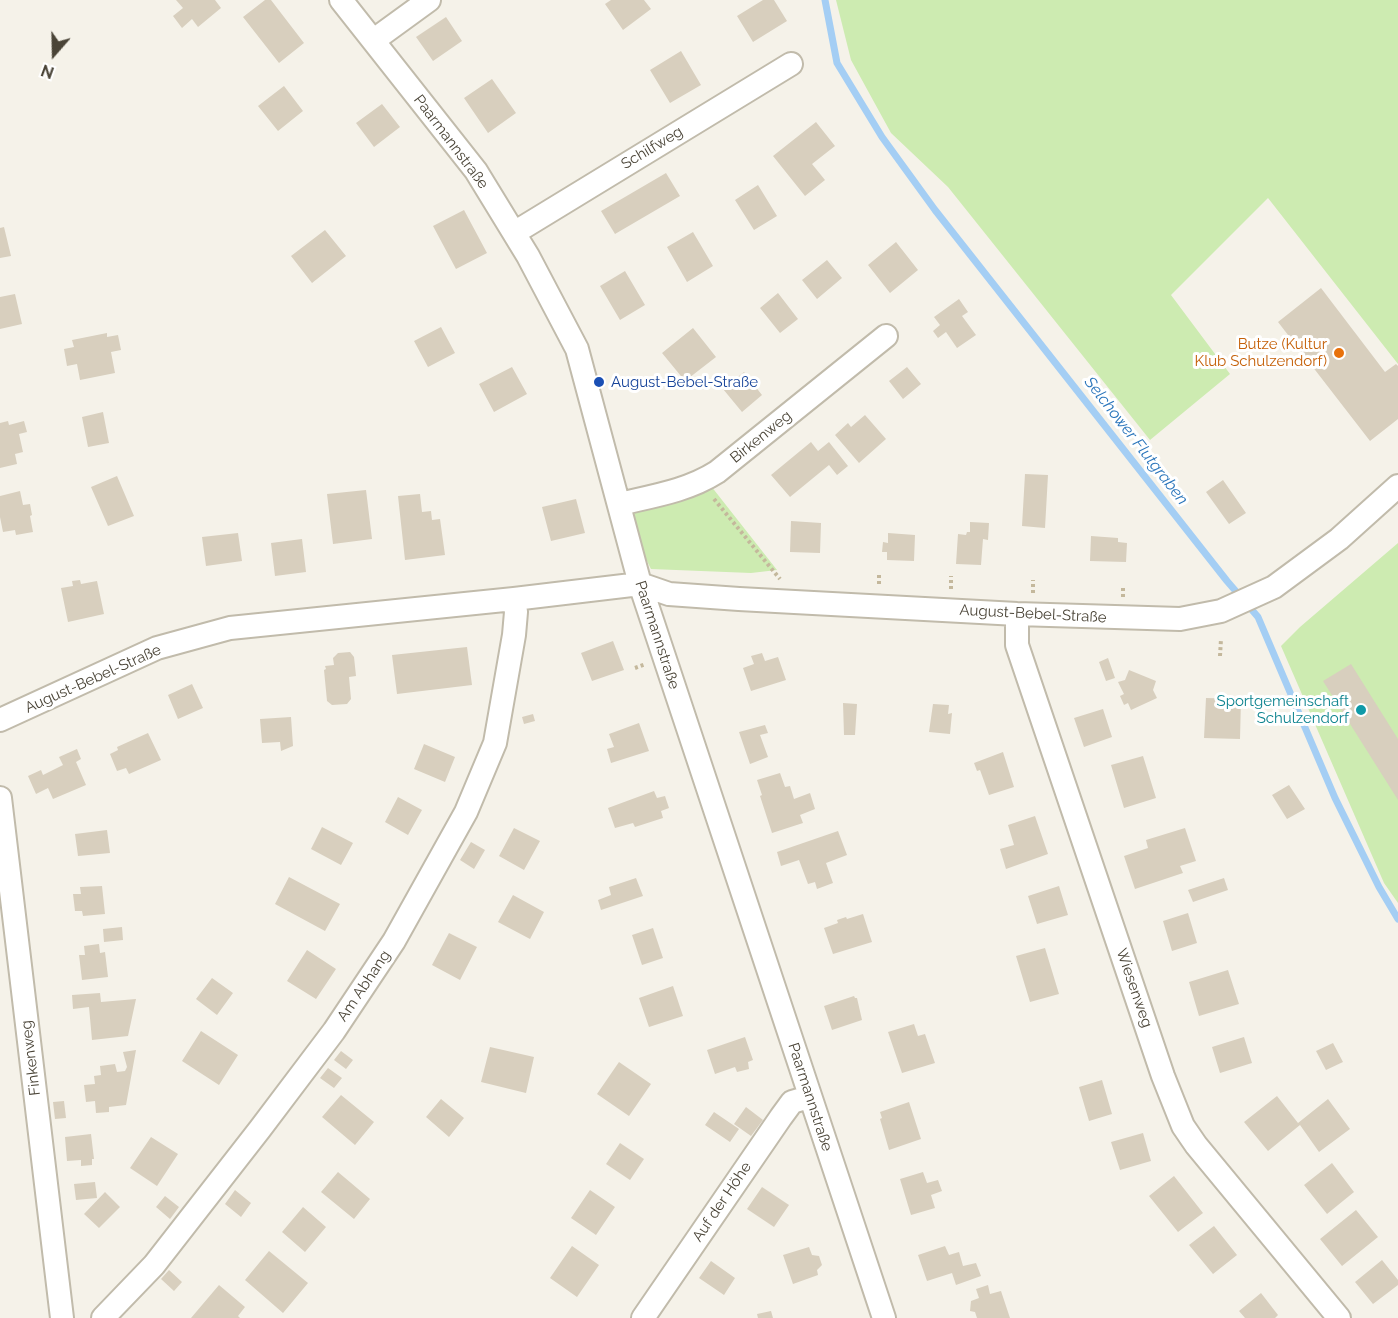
<!DOCTYPE html>
<meta charset="utf-8">
<style>
body{margin:0}
#map{position:relative;width:1398px;height:1318px;overflow:hidden;background:#f5f2e9;font-family:Raleway,sans-serif}
canvas{display:block}
.north{position:absolute;left:24px;top:24px;width:60px;height:60px;-webkit-text-stroke:4px #fff;paint-order:stroke;rotate:200deg;font-size:16px;font-weight:700;line-height:24px;text-align:center;color:#4a4437}
.north::after{content:'';display:block;margin:auto;width:21px;height:27px;background:#4a4437;clip-path:polygon(50% 0,100% 100%,50% 72%,0 100%)}
</style>
<div id="map">
<canvas width="1398" height="1318"></canvas>
<div class="north">N</div>
</div>
<script>
const ctx = document.querySelector('canvas').getContext('2d');
ctx.lineJoin = 'round';
function paint(path, color) {
  ctx.fillStyle = color;
  ctx.fill(path, 'evenodd');
}
function trace(path, color, width, dash) {
  ctx.strokeStyle = color;
  ctx.lineWidth = width;
  ctx.lineCap = dash ? 'butt' : 'round';
  ctx.setLineDash(dash || []);
  ctx.stroke(path);
}
function label(font, color, halo, rows, align = 'center') {
  ctx.font = font + ' Raleway,sans-serif';
  ctx.lineWidth = 6;
  ctx.setLineDash([]);
  ctx.textBaseline = 'middle';
  ctx.strokeStyle = halo;
  ctx.fillStyle = color;
  for (const [text, x, y, turn = 0] of rows) {
    ctx.save();
    ctx.translate(x, y);
    ctx.rotate((+turn || 0) * Math.PI / 180);
    ctx.textAlign = isNaN(turn) ? turn : align;
    if (halo) ctx.strokeText(text, 0, 0);
    ctx.fillText(text, 0, 0);
    ctx.restore();
  }
}
paint(new Path2D(`
 M836,0H1398V364L1268,198L1171,295L1230,374L1150,440L948,187L891,133L851,60Z
 M711,486L777,570L751,573L651,569L645,557L631,516L637,511Z
 M1398,543V903L1384,883L1281,646L1300,627Z`), '#cdebb1');
trace(new Path2D(`
 M825,0L837,63L882,137L935,210L1227,581L1258,617L1335,798L1379,887L1398,919`), '#a4cef4', 7);
paint(new Path2D(`
 M176,0H215L221,8L198,27L192,19L182,28L173,16L183,8Z
 M265,0H271L304,43L279,63L243,17Z
 M611,0H644L651,9L623,30L605,4Z
 M763,0H774L787,21L753,42L737,16Z
 M446,17L462,41L433,61L416,37Z
 M681,51L701,85L670,103L650,70Z
 M492,79L516,113L488,133L464,98Z
 M284,86L303,111L278,131L258,106Z
 M382,104L400,127L374,147L356,123Z
 M816,122L835,146L812,164L825,180L805,196L773,156Z
 M666,173L680,196L615,234L601,211Z
 M758,185L777,216L754,230L735,200Z
 M464,210L487,253L456,269L433,226Z
 M4,227L11,256L0,258V228Z
 M325,230L346,256L312,283L291,256Z
 M693,232L713,266L687,282L667,247Z
 M896,242L918,270L890,293L868,265Z
 M827,260L842,278L817,299L802,280Z
 M625,271L645,305L620,320L600,286Z
 M1321,288L1385,372L1396,364L1398,366V419L1370,441L1278,322Z
 M778,293L798,319L780,333L760,308Z
 M15,294L22,324L0,329V297Z
 M959,299L968,312L962,316L976,335L957,348L946,332L938,338L933,331L940,325L934,317Z
 M441,327L455,353L428,367L414,341Z
 M693,328L716,357L685,381L662,353Z
 M107,333V337L118,335L121,350L111,352L115,373L80,380L77,364L67,366L64,349L74,347L72,340Z
 M512,367L527,394L494,412L479,384Z
 M907,367L921,384L903,399L889,381Z
 M744,372L762,395L742,412L723,389Z
 M103,412L109,443L88,447L82,417Z
 M865,415L886,439L859,463L835,435L848,423L851,427Z
 M8,421L9,425L24,421L27,432L19,434L23,452L15,454L17,464L0,468V423Z
 M811,442L818,451L829,442L848,466L837,475L829,465L790,497L771,475Z
 M1025,474L1048,475L1045,528L1022,526Z
 M117,476L134,516L108,526L91,487Z
 M1223,480L1246,513L1229,524L1206,492Z
 M366,490L372,539L333,544L327,494Z
 M20,491L23,505L30,504L32,515L30,516L33,532L16,535L15,530L3,532L0,517V496Z
 M420,494L422,512L431,511L432,520L440,519L445,555L405,560L398,496Z
 M576,499L585,533L551,541L542,507Z
 M791,521L821,523L820,553L790,552Z
 M970,522L989,523L988,540L983,539L981,565L956,564L958,534L966,535L967,532H970Z
 M238,533L242,561L206,566L202,537Z
 M888,533L915,535L914,561L887,560V552H882L883,542L888,543Z
 M1091,536L1118,538V542L1127,543L1126,562L1090,561Z
 M302,539L306,572L275,576L271,543Z
 M80,580L81,584L97,581L104,614L68,622L61,588L73,586L72,581Z
 M613,641L624,670L592,681L581,653Z
 M467,647L472,685L397,694L392,655Z
 M350,652L354,657L356,676L349,677L351,699L347,704L332,705L327,701L324,670L326,669L325,666L334,665L333,658L338,653Z
 M762,653L765,661L778,657L786,680L751,691L743,668L754,664L751,656Z
 M1108,658L1115,678L1106,681L1099,662Z
 M1351,664L1398,739V800L1323,681Z
 M1129,670L1156,681L1153,690L1157,698L1131,710L1128,703L1124,705L1120,696L1124,694L1118,682L1125,680Z
 M192,684L203,708L178,719L168,695Z
 M1206,698L1241,699L1240,739L1204,738Z
 M843,703L857,704L855,735H844Z
 M933,704L949,705L948,714L952,713L950,734L929,732Z
 M1103,709L1112,737L1084,747L1074,718Z
 M533,714L535,721L524,724L522,717Z
 M291,717L293,746L281,751L280,742L262,743L260,719Z
 M639,723L649,751L611,763L607,749L614,747L609,734Z
 M765,725L768,733L760,735L768,757L750,764L739,732Z
 M148,733L161,760L129,774L126,768L117,771L110,754L118,750L117,747Z
 M424,744L455,757L445,782L414,769Z
 M77,749L81,759L76,762L86,785L53,799L48,788L36,794L28,776L41,770L43,775L63,765L59,757Z
 M1003,752L1014,787L989,795L980,770L977,771L974,763Z
 M1143,756L1156,798L1124,808L1111,765Z
 M780,773L785,787L790,786L794,799L810,793L815,809L800,815L803,823L772,833L760,796L762,795L757,780Z
 M1289,785L1305,809L1287,819L1272,795Z
 M654,791L657,798L665,796L669,808L661,811L663,818L635,827L633,823L615,828L608,808Z
 M398,797L422,810L408,835L385,822Z
 M1035,816L1048,854L1006,869L1000,849L1014,845L1008,825Z
 M322,827L353,843L341,865L311,849Z
 M514,828L540,841L524,870L499,856Z
 M1185,828L1196,861L1180,866L1183,873L1135,889L1124,856L1148,848L1146,840Z
 M107,830L110,853L78,856L75,834Z
 M838,831L847,855L826,863L833,883L817,889L815,882L808,884L799,860L781,866L777,852Z
 M471,842L485,850L474,869L460,860Z
 M289,877L340,904L325,931L275,904Z
 M636,878L643,896L601,910L598,900L611,895L609,887Z
 M1224,878L1228,890L1193,902L1188,890Z
 M102,886L105,914L83,916L82,911H75L73,894H81L80,887Z
 M1059,886L1068,915L1037,924L1028,896Z
 M513,895L544,912L530,939L498,922Z
 M1188,913L1197,943L1172,951L1163,921Z
 M863,914L872,942L833,954L824,928L838,923L837,920L846,917L847,919Z
 M122,927L123,940L104,942L103,929Z
 M653,928L663,958L642,965L632,935Z
 M449,933L477,947L460,980L432,965Z
 M99,944L100,953L105,952L108,977L82,980L79,955H85L84,946Z
 M1045,948L1059,994L1030,1002L1016,956Z
 M307,950L336,969L316,999L287,981Z
 M1228,970L1239,1004L1199,1016L1189,982Z
 M212,978L233,993L217,1015L196,999Z
 M673,986L683,1016L649,1027L639,998Z
 M100,993L101,1002L136,999L128,1036L92,1040L89,1007L73,1009L72,995Z
 M854,996L855,998H857L862,1020L832,1030L824,1006Z
 M914,1024L918,1036L925,1034L935,1063L902,1073L888,1032Z
 M201,1031L238,1055L219,1085L182,1061Z
 M745,1037L753,1060L748,1062L749,1069L737,1072L735,1067L715,1074L707,1050Z
 M1244,1037L1252,1063L1220,1073L1212,1047Z
 M1333,1043L1343,1062L1326,1070L1316,1051Z
 M490,1047L534,1057L526,1093L481,1082Z
 M136,1050L126,1105L109,1107V1112L96,1113L95,1101L86,1102L84,1085L95,1084L94,1076L101,1075L100,1066L115,1064L117,1072L125,1071L127,1067L123,1052Z
 M341,1051L353,1060L346,1069L334,1060Z
 M619,1062L651,1084L629,1116L597,1094Z
 M328,1068L342,1078L334,1088L320,1078Z
 M1102,1080L1112,1114L1089,1121L1079,1087Z
 M341,1095L374,1122L355,1145L322,1117Z
 M1277,1096L1298,1123L1328,1099L1350,1129L1319,1152L1300,1125L1268,1151L1244,1122Z
 M441,1099L464,1118L449,1137L426,1117Z
 M64,1101L66,1118L55,1119L53,1102Z
 M909,1102L921,1139L889,1150L880,1119L882,1118L880,1112Z
 M746,1107L763,1120L751,1136L734,1124Z
 M714,1112L739,1129L730,1142L705,1125Z
 M1143,1133L1151,1161L1120,1170L1111,1142Z
 M91,1134L94,1159H92V1165L81,1166V1160L67,1161L65,1137Z
 M151,1137L178,1154L157,1186L130,1168Z
 M620,1143L644,1159L630,1180L606,1164Z
 M1332,1163L1354,1192L1327,1214L1304,1185Z
 M338,1172L370,1199L354,1219L321,1192Z
 M923,1172L927,1183L938,1180L942,1191L931,1195L935,1208L911,1215L900,1179Z
 M1174,1176L1203,1213L1178,1232L1149,1196Z
 M95,1182L97,1198L76,1200L74,1184Z
 M762,1187L789,1205L774,1227L747,1209Z
 M235,1190L251,1203L241,1217L225,1204Z
 M590,1190L615,1207L596,1235L571,1218Z
 M105,1192L120,1207L99,1228L84,1214Z
 M165,1196L179,1207L170,1219L156,1207Z
 M303,1207L326,1227L305,1252L282,1232Z
 M1356,1210L1378,1237L1342,1266L1320,1239Z
 M1214,1226L1237,1255L1213,1274L1189,1245Z
 M572,1246L599,1265L577,1297L550,1278Z
 M945,1246L949,1255L959,1252L963,1266L976,1263L981,1276L956,1285L952,1273L927,1281L918,1255Z
 M809,1247L812,1255L819,1256L822,1265L817,1270L818,1275L793,1284L783,1255Z
 M269,1251L308,1283L283,1313L245,1280Z
 M1382,1260L1398,1280V1285L1373,1304L1355,1282Z
 M711,1261L735,1278L724,1295L699,1278Z
 M169,1270L182,1282L174,1291L161,1279Z
 M219,1285L245,1307L238,1316L240,1318H191Z
 M988,1285L990,1294L1001,1291L1010,1318H977L975,1312L970,1311L971,1301L979,1298L976,1289Z
 M1261,1293L1278,1315L1275,1318H1245L1239,1311Z
 M771,1311L773,1318H758L757,1314Z`), '#d8cfbe');
const minor = new Path2D(`
 M341,0L476,171L528,256L577,349L640,584L884,1318
 M374,40L429,0
 M514,233L791,64
 M619,504C653,496 687,491 717,472L886,336
 M1017,614V645L1163,1076L1183,1126L1196,1145L1339,1318
 M0,720L157,648L230,628L514,599L640,584L669,594L739,599L1017,614L1180,619L1221,611L1274,587L1339,539L1398,486
 M0,798L62,1318
 M103,1318L154,1265L260,1129L334,1031L394,941L466,812L495,743L514,635L516,612L514,599
 M643,1318L781,1117L792,1102L809,1097`);
trace(minor, '#c1bbab', 26);
trace(new Path2D(`
 M714,499L780,579
 M879,584V572
 M951,589V576
 M1033,593V580
 M1123,597V585
 M1220,656L1221,639
 M635,668L646,664`), '#c4b89c', 4, [3, 3]);
trace(minor, '#fff', 22);
for (const [x, y, r, color] of [
 [1339,353,6,"#e8710a"],
 [599,382,6,"#1a4fb4"],
 [1361,710,6,"#0f9aa8"]
]) {
  const dot = new Path2D();
  dot.arc(x, y, r, 0, 2 * Math.PI);
  ctx.fillStyle = color;
  ctx.fill(dot);
  trace(dot, '#fff', 2);
}
label('15px', '#4a4437', '#fff', [
 ["Paarmannstraße",451,142,53],
 ["Schilfweg",652,148,-31],
 ["Birkenweg",761,437,-39],
 ["August-Bebel-Straße",1033,614,3],
 ["Paarmannstraße",657,635,72],
 ["August-Bebel-Straße",93,679,-24],
 ["Am Abhang",364,986,-56],
 ["Wiesenweg",1134,988,71],
 ["Finkenweg",31,1058,-97],
 ["Paarmannstraße",810,1097,72],
 ["Auf der Höhe",722,1202,-56]
]);
label('15px', '#c56008', '#fff', [
 ["Butze (Kultur",1327,344],
 ["Klub Schulzendorf)",1327,361]
], 'right');
label('15px', '#164399', '#fff', [
 ["August-Bebel-Straße",611,382]
], 'left');
label('15px', '#0d838f', '#fff', [
 ["Sportgemeinschaft",1349,701],
 ["Schulzendorf",1349,718]
], 'right');
label('italic 16px', '#2a75bb', '#fff', [
 ["Selchower Flutgraben",1136,441,52]
]);
</script>
